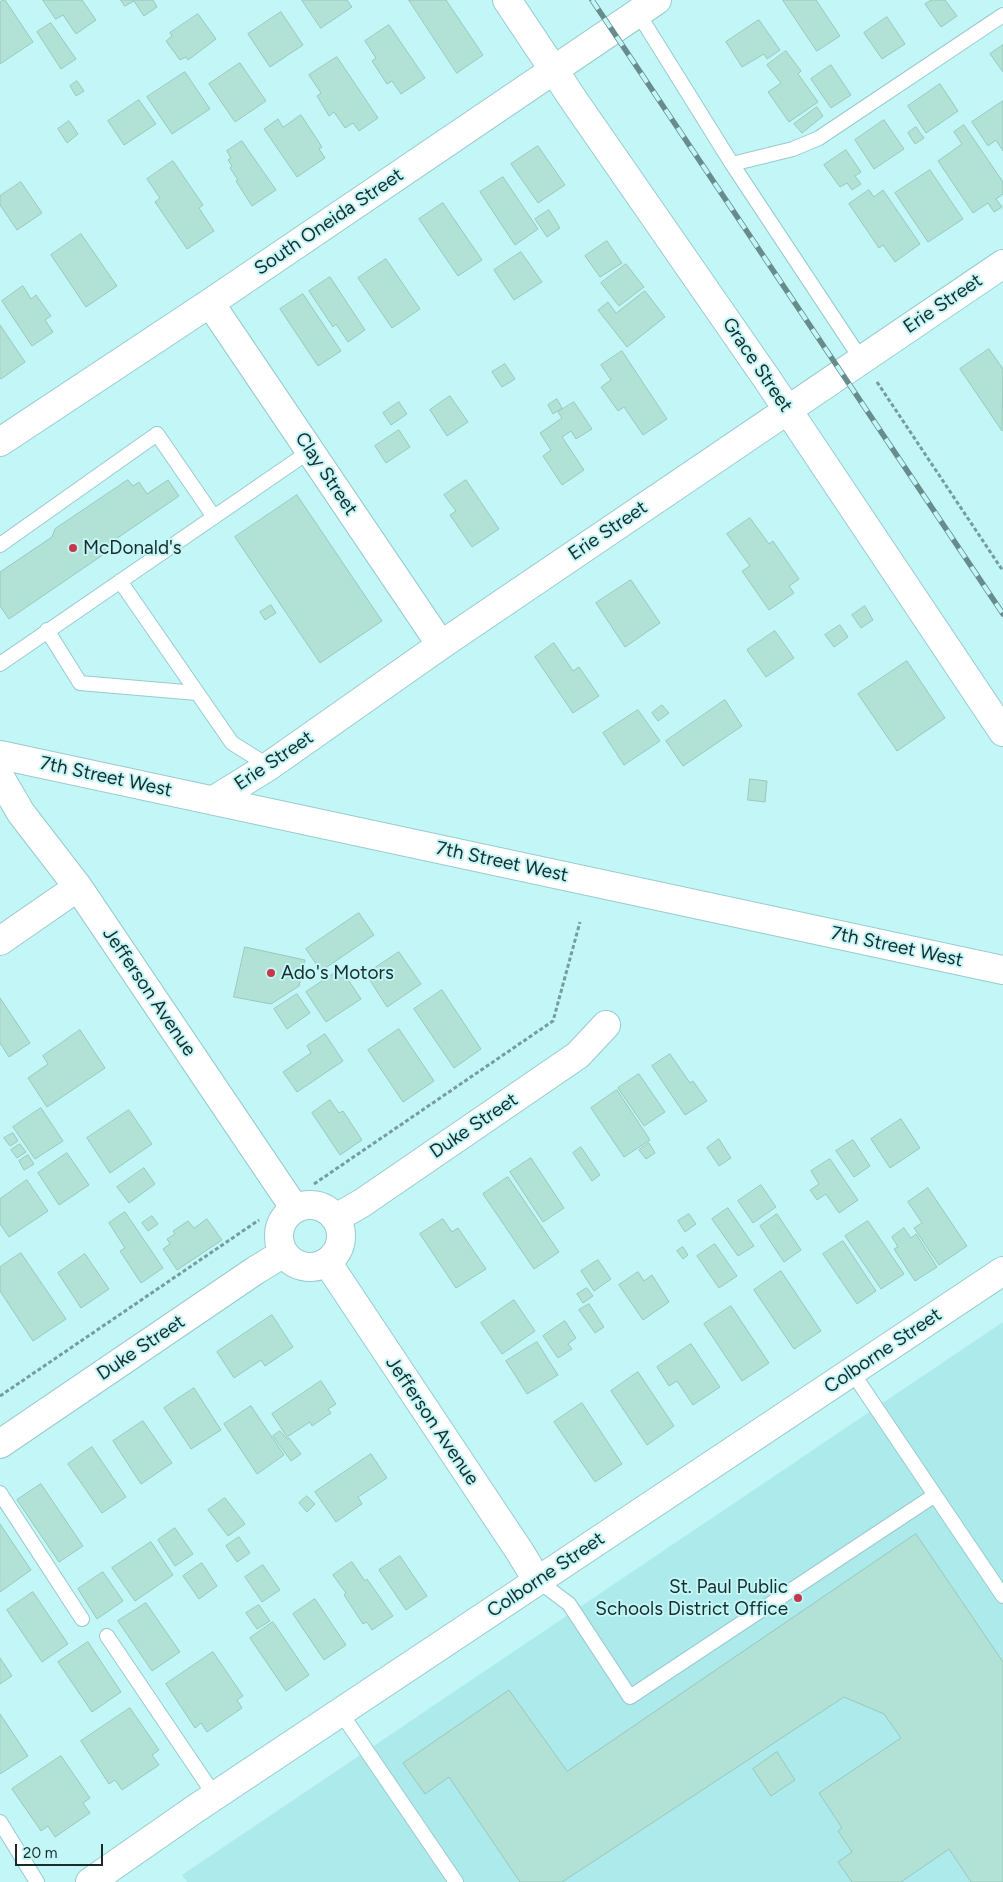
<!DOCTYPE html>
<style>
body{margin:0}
#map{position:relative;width:1003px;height:1882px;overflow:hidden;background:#c2f6f7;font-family:Figtree,sans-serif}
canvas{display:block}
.scale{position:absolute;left:15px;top:1844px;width:88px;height:22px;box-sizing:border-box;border:2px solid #182c2c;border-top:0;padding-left:6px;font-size:15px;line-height:18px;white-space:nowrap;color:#182c2c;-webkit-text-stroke:4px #c2f6f7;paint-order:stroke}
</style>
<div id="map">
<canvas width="1003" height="1882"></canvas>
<div class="scale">20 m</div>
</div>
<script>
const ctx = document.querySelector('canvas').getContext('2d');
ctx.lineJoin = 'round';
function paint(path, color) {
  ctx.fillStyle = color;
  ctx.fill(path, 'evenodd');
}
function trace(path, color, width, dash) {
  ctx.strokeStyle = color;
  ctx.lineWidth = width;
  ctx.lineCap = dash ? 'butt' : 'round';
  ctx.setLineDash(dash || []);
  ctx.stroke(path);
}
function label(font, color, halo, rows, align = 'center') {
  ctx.font = font + ' Figtree,sans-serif';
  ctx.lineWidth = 4;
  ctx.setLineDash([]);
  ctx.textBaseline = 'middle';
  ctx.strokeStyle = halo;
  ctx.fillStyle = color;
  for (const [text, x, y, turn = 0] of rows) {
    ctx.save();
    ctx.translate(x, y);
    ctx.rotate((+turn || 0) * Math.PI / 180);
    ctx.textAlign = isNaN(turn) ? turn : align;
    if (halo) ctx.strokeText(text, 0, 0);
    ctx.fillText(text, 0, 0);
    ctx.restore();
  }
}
paint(new Path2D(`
 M1003,1322V1882H187L182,1875Z`), '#adeaec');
const building = new Path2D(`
 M5,0L33,42L0,64V2Z
 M43,0H82L96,20L76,34L63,15L56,19Z
 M121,0H153L157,7L144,16L134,1L125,6Z
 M302,0H347L352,7L321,28Z
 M409,0H446L483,55L457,73Z
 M783,0H816L840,36L817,51Z
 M932,0H945L957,16L941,27L925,4Z
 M281,12L303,45L270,67L248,34Z
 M198,14L216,39L188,60L186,57L180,60L166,41L172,36L170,33Z
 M887,17L905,44L882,59L864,33Z
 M759,20L780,50L767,59L764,54L742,67L726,42Z
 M51,23L76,59L61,69L37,32Z
 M389,25L425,78L401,94L392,81L387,84L372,61L376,58L365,41Z
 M1003,45V72L990,54Z
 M786,51L801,71L798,74L818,102L789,122L768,92L781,83L767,65Z
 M337,57L378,118L359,131L353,123L345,128L334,112L329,116L317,96L321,93L309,75Z
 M240,63L266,101L235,122L209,84Z
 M831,65L851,95L831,108L811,79Z
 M185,72L210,109L172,134L147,97Z
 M77,81L84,91L76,96L70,86Z
 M940,84L958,111L926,133L908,106Z
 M139,100L156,124L124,145L108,121Z
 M1003,101V151L996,140L988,146L972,122Z
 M817,107L823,116L802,133L794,124Z
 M301,115L322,147L319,149L325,158L297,177L264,129L278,119L283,127Z
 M884,120L904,149L874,169L855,140Z
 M69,121L78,134L67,143L58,129Z
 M964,125L1003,182V194L996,199L1002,207L994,212L988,203L973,213L938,161L962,144L954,132Z
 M916,127L924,138L915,144L908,133Z
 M242,141L276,190L252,206L236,181L238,180L230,168L232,166L228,160L231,158L227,151Z
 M538,146L565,185L538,203L511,164Z
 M846,150L861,172L855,176L861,184L852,190L847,183L840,187L824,165Z
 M173,161L203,205L199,208L214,231L187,249L155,202L160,198L147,179Z
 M930,170L963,219L928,242L895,193Z
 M503,177L538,229L515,245L480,192Z
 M21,182L42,213L17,230L0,205V196Z
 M869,190L874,197L883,190L920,244L895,262L883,245L879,248L849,204Z
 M443,203L482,260L458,276L419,219Z
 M549,210L560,228L547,237L535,219Z
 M81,234L117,286L86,307L51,255Z
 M607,241L622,263L600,277L585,256Z
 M521,252L542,282L514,300L494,270Z
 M386,259L420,309L392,328L358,278Z
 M626,264L644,287L619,306L601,283Z
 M330,277L365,330L348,342L336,324L333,327L309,291Z
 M23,286L31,299L36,295L51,316L45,320L53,332L32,346L2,301Z
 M645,291L665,317L627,347L598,310L608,302L616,313Z
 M303,294L341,351L318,366L280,309Z
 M0,325L25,362L1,379L0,378Z
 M989,349L1003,369L1002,431L960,369Z
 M622,351L667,419L643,435L624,407L618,411L601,387L611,380L601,365Z
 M505,364L515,379L502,387L492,372Z
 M450,396L468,422L447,436L430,410Z
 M557,399L562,408L553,414L548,405Z
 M399,402L407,414L391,425L383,413Z
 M574,402L592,429L576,439L571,431L562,437L584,470L562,485L543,456L551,450L540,433L562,418L558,412Z
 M399,430L410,447L386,463L375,446Z
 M128,480L133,486L139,482L147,494L168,480L179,496L107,545L110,550L9,619L0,606V572L52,537L55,529Z
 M466,480L499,529L472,547L450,515L456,511L444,495Z
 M297,495L382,621L320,663L235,537Z
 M750,518L769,544L773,541L799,579L789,586L794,593L769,610L742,571L750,566L727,534Z
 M631,580L660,623L625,647L596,603Z
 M271,605L276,613L265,620L260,612Z
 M865,606L873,620L861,628L852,615Z
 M840,625L848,637L834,647L825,635Z
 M775,631L794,658L766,677L747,650Z
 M554,643L573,671L579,667L599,696L573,713L535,657Z
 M907,661L945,718L897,751L858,694Z
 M725,700L742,726L683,766L666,741Z
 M662,705L669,713L658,721L652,713Z
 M638,710L660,741L624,765L603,733Z
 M750,779L767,781L765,802L748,800Z
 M359,913L374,935L321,971L306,949Z
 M245,947L305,960L299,986L271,1004L234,997Z
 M399,952L421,984L387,1007L366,974Z
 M341,969L361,999L326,1022L306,992Z
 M442,990L481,1049L454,1068L414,1009Z
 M297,994L310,1013L287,1029L274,1009Z
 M0,998L30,1043L9,1057L0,1043Z
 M399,1029L434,1081L403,1102L368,1050Z
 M80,1030L105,1068L47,1107L28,1078L48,1064L43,1056Z
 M325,1034L343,1061L297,1092L283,1072L311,1053L307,1046Z
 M670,1054L690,1083L693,1081L707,1101L685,1115L652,1066Z
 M639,1074L665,1112L644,1126L618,1088Z
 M617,1090L650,1140L624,1157L591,1108Z
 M330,1100L339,1113L343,1111L362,1140L340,1155L312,1113Z
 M41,1108L63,1141L35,1159L13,1127Z
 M129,1110L152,1144L110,1173L87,1138Z
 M901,1119L920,1148L890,1168L871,1139Z
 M13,1133L18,1141L10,1146L4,1138Z
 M719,1139L731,1158L719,1166L707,1148Z
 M853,1140L870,1166L854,1177L836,1151Z
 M649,1143L655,1153L646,1159L639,1150Z
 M20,1144L26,1152L17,1158L11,1150Z
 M581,1147L600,1175L592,1181L573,1153Z
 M67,1153L89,1185L59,1205L38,1173Z
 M28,1155L34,1164L24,1170L19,1161Z
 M531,1158L564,1208L543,1222L510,1172Z
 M830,1159L858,1200L839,1213L826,1194L817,1200L810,1190L819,1184L811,1171Z
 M144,1168L155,1184L129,1203L117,1187Z
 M508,1177L559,1252L534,1269L483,1194Z
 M27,1180L48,1211L9,1237L0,1224V1199Z
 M761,1185L776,1207L753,1223L738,1201Z
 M928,1188L967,1246L939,1265L914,1228L922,1223L908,1202Z
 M728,1208L754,1246L738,1256L712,1219Z
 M125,1212L163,1268L141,1283L120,1251L125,1248L109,1223Z
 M689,1214L696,1224L685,1232L678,1221Z
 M777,1214L801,1250L784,1262L760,1226Z
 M152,1216L158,1224L148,1231L142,1223Z
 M207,1219L222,1240L177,1270L163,1249L170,1244L167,1239L175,1234L173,1231L188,1221L194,1228Z
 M443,1219L452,1232L458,1228L486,1269L456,1288L420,1234Z
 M868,1221L904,1274L881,1289L845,1236Z
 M904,1228L911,1238L916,1234L937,1267L915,1281L894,1249L898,1247L892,1237Z
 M843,1241L876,1291L857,1304L823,1254Z
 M715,1244L737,1276L719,1288L697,1256Z
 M683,1247L688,1255L683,1259L677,1251Z
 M21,1253L66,1319L33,1341L0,1291V1267Z
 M85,1254L109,1289L81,1308L58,1273Z
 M598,1260L611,1279L594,1291L581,1271Z
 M781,1271L821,1331L794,1349L754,1290Z
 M638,1272L644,1281L652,1275L669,1302L643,1320L619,1285Z
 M587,1288L593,1296L583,1303L577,1294Z
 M514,1300L535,1331L502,1354L481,1323Z
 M589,1304L604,1327L595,1333L579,1310Z
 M731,1306L769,1363L742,1381L704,1324Z
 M272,1315L293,1347L265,1366L261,1360L234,1378L217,1352Z
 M565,1321L576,1338L568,1344L572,1349L558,1358L543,1336Z
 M537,1342L558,1375L527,1394L506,1361Z
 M691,1344L720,1387L693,1405L677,1381L669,1386L657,1367Z
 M638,1372L674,1426L647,1445L611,1391Z
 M321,1381L336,1404L328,1409L331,1413L312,1426L310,1422L287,1437L272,1414Z
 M194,1388L221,1430L191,1449L164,1408Z
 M582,1403L622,1464L595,1482L554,1422Z
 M251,1406L284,1455L257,1474L224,1424Z
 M143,1421L172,1463L141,1484L113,1441Z
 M280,1431L287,1439L289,1438L301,1454L291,1461L273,1436Z
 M92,1447L126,1497L102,1513L68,1464Z
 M371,1454L387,1478L358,1497L362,1504L336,1522L315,1492Z
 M41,1484L83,1546L59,1562L17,1500Z
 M307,1496L315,1504L307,1512L299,1503Z
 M225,1498L245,1524L228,1536L208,1510Z
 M0,1524L31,1570L0,1592Z
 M175,1528L193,1554L175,1566L158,1540Z
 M916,1534L1003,1662V1882H971L949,1849L901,1882H852L838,1862L852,1852L838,1831L842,1828L819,1793L901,1738L884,1714L844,1697L562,1882H520L449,1777L425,1794L403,1763L509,1690L567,1771Z
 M239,1537L250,1553L237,1562L226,1546Z
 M151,1542L173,1575L135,1601L112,1568Z
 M400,1556L427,1596L406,1610L379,1570Z
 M352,1562L365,1581L367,1579L393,1616L372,1630L367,1622L363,1624L344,1595L346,1593L333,1575Z
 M202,1563L217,1586L199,1599L183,1576Z
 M263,1565L280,1590L262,1602L245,1577Z
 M103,1572L123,1601L97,1619L78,1589Z
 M33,1592L68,1644L42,1662L7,1610Z
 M315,1599L346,1645L324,1660L293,1614Z
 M146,1603L180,1652L152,1671L118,1621Z
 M259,1605L270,1621L257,1629L246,1613Z
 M273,1622L309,1675L286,1691L250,1638Z
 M88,1642L121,1692L92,1712L58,1662Z
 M213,1652L243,1696L237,1700L242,1708L207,1732L201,1723L195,1728L166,1684Z
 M0,1658L12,1676L0,1684Z
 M130,1708L159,1750L152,1755L159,1765L122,1790L115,1780L109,1784L81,1741Z
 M0,1714L28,1756L0,1774Z
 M777,1752L795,1780L771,1796L753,1769Z
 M61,1756L90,1798L83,1803L90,1813L55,1837L48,1826L41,1831L12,1789Z`);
paint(building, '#b2e1d5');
trace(building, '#99c8bc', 1);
const lane = new Path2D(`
 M638,13L732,164L861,359
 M732,164L793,149L819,138L1003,15
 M0,545L157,434L214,517
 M120,581L232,743L269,766
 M47,630L80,683L197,693
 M0,664L310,451
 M852,1372L1003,1596
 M0,1493L82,1619
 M537,1580L569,1604L630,1697L935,1495
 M107,1636L215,1796
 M341,1713L456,1882
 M0,1822L37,1882`);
const street = new Path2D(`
 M507,0L575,102L767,379L1003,732
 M210,303L441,645
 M0,442L210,303L657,0
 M0,777L21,813L78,887L289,1200L292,1210
 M214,800L269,766L441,645L1003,264
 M0,941L78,887
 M279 1236a31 31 0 1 1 62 0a31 31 0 1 1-62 0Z
 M336,1218L362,1203L578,1055L606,1025
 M327,1262L520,1552L537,1580
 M0,1444L256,1270L284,1253
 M90,1882L195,1809L1003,1271`);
const secondary = new Path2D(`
 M0,755L1003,970`);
trace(lane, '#99cbcd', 16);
trace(street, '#99cbcd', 30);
trace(secondary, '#99cbcd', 30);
trace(new Path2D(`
 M877,382L1003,571
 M314,1184L553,1021L580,922
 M0,1396L259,1220`), '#769c9c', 3, [4, 2.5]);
trace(lane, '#fff', 14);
trace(street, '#fff', 28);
trace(secondary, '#fff', 28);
const rail = new Path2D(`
 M592,0L1003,614`);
trace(rail, '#688b8c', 5.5);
trace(rail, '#c2f6f7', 4, [11]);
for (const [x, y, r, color] of [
 [73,548,5,"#c7374a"],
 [271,973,5,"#c7374a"],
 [798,1598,5,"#c7374a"]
]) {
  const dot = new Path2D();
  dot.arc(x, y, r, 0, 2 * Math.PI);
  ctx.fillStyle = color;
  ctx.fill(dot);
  trace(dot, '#c2f6f7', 2);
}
label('19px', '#182c2c', '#c2f6f7', [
 ["South Oneida Street",329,222,-34],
 ["Erie Street",943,304,-34],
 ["Grace Street",757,365,56],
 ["Clay Street",326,474,56],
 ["Erie Street",608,531,-34],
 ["Erie Street",274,761,-34],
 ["7th Street West",106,777,12],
 ["7th Street West",502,862,12],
 ["7th Street West",897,947,12],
 ["Jefferson Avenue",149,992,56],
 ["Duke Street",474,1126,-34],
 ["Duke Street",141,1348,-34],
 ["Colborne Street",883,1351,-34],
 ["Jefferson Avenue",432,1421,56],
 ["Colborne Street",546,1575,-34]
]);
label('19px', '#182c2c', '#c2f6f7', [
 ["McDonald's",83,548],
 ["Ado's Motors",281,973],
 ["St. Paul Public",788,1587,"right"],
 ["Schools District Office",788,1609,"right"]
], 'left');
</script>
